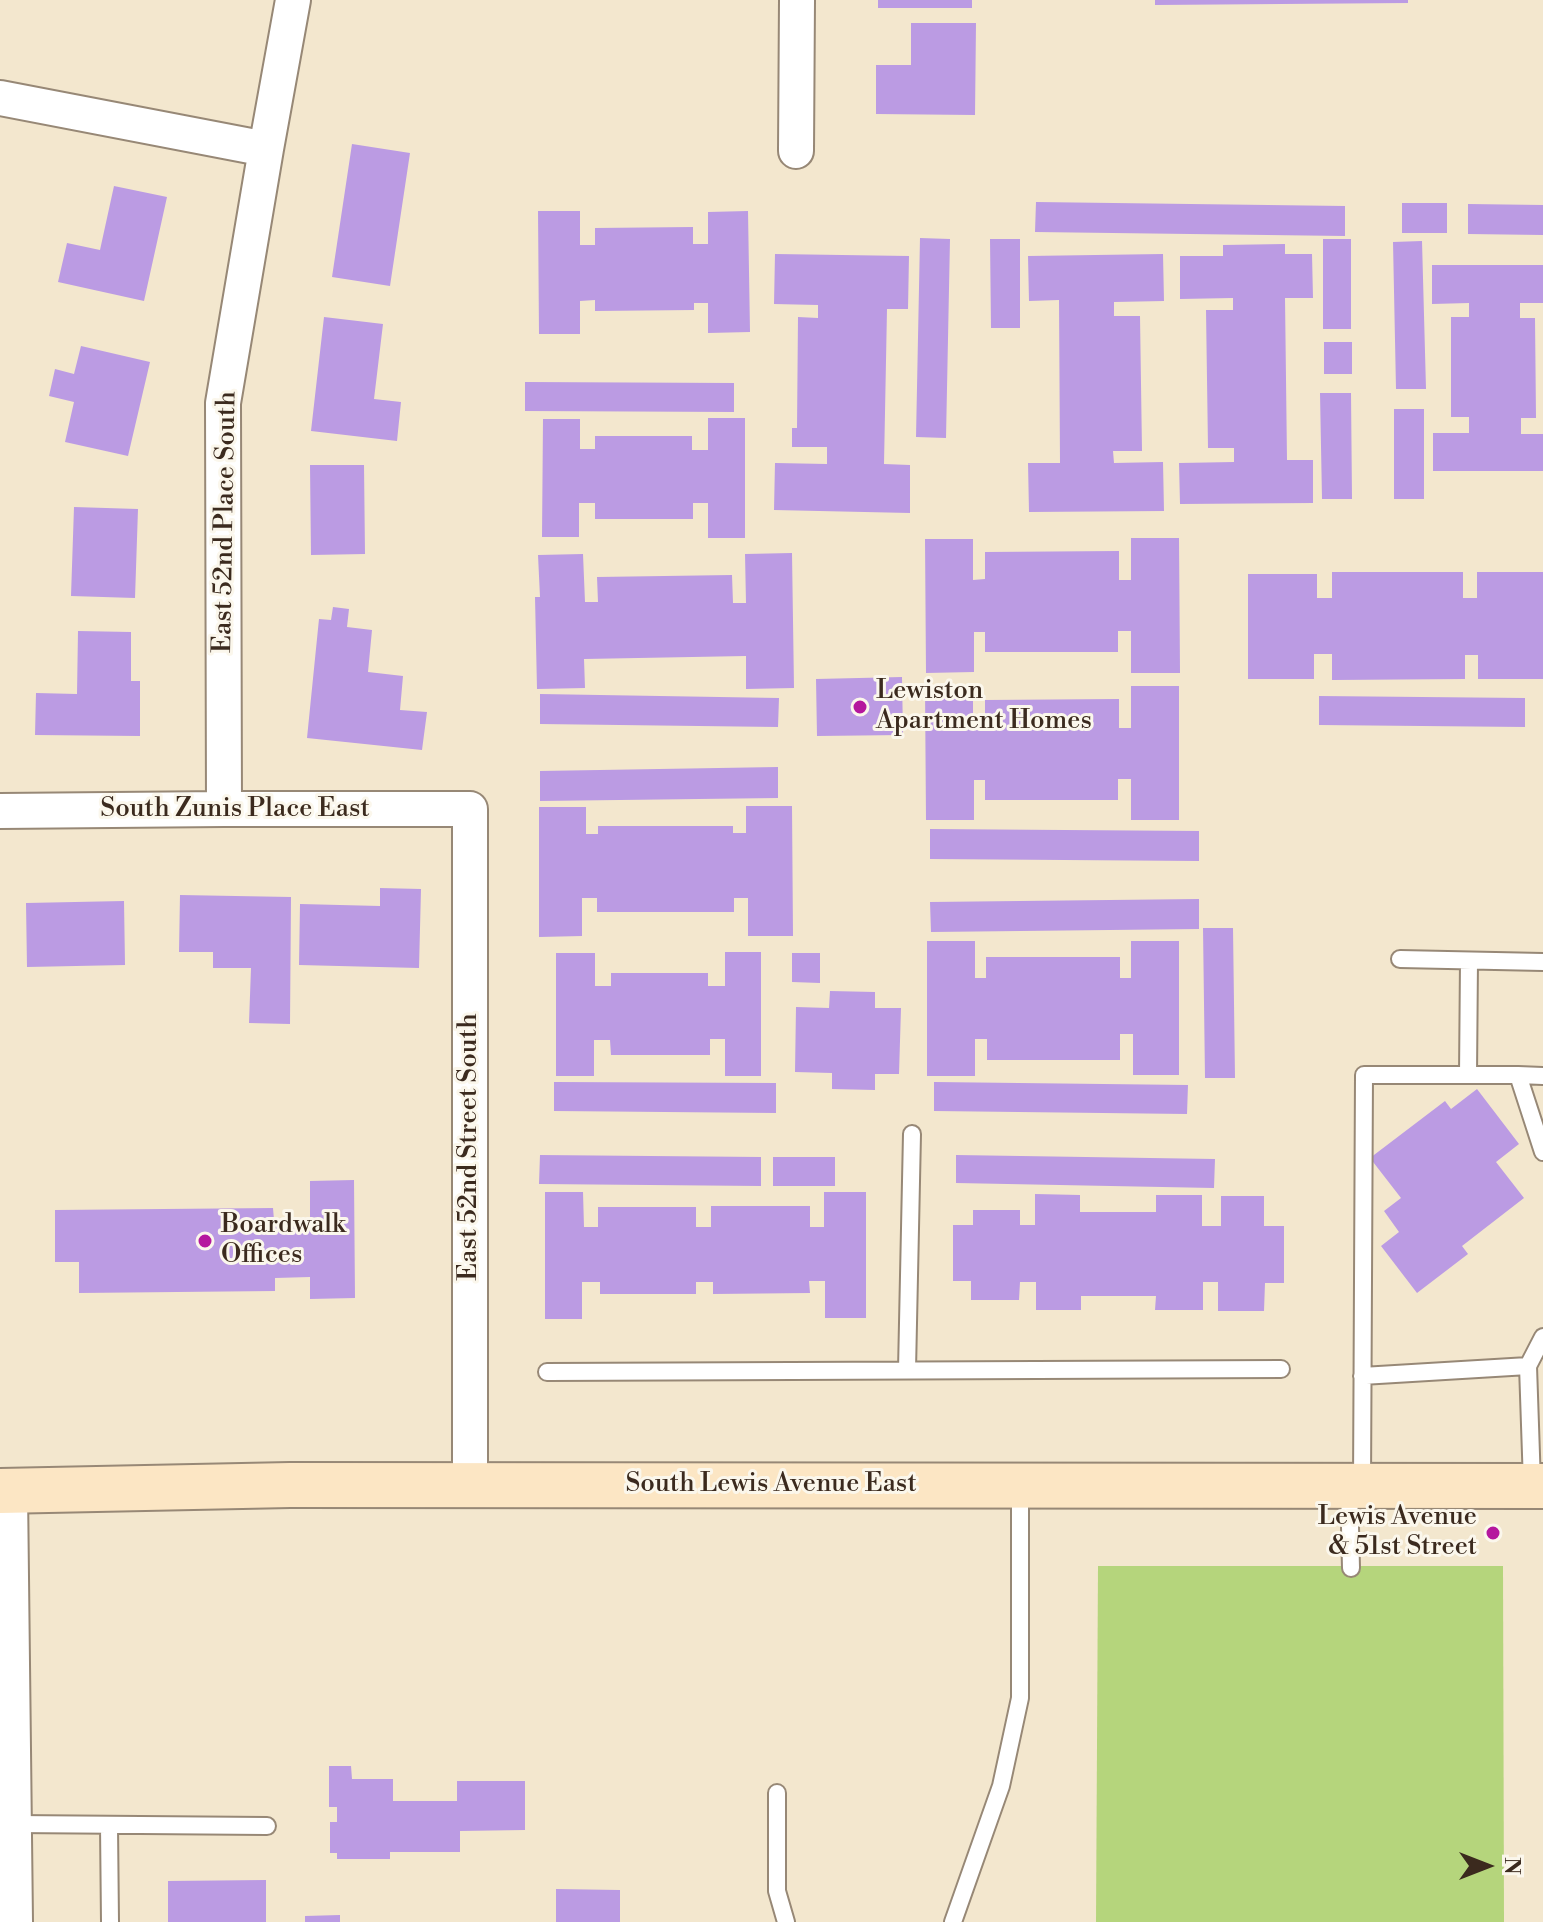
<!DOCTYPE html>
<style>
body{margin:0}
#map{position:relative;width:1543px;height:1922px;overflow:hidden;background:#f3e7ce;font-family:"Libre Bodoni",serif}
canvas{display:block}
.north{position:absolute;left:1447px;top:1826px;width:80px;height:80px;-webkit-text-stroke:6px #fbf7ec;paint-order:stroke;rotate:90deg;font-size:22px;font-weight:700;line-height:32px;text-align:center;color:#3b2a1e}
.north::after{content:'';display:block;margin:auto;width:28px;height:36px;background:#3b2a1e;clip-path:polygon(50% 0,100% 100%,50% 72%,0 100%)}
</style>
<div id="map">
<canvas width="1543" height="1922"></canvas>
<div class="north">N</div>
</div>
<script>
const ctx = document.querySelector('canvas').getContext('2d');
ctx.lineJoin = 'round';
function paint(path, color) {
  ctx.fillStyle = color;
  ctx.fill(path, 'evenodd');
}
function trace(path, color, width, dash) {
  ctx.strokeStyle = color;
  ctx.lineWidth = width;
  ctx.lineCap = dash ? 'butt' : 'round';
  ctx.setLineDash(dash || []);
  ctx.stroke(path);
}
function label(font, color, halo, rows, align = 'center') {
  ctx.font = font + ' "Libre Bodoni",serif';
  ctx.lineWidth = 6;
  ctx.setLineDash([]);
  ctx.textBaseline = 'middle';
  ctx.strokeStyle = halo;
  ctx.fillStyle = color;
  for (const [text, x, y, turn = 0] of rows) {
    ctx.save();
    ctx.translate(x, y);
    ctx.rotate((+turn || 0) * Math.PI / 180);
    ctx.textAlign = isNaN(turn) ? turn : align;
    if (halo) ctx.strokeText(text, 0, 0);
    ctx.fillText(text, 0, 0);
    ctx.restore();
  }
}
paint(new Path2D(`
 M1098,1566H1503L1504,1922H1096Z`), '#b5d57c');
paint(new Path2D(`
 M878,0H972V8H878Z
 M1155,0H1408V3L1155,5Z
 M911,23H976L975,115L876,114V65H911Z
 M352,144L410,153L390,286L332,277Z
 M114,186L167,197L144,301L58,282L67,243L100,250Z
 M1036,202L1345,206V236L1035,232Z
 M1402,203H1447V233H1402Z
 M1468,204L1543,205V235L1468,234Z
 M538,211H580V245H595V228L693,227V244H708V212L748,211L750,332L708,333V303H694V310L595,311V300L580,301V334H539Z
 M920,238L950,239L946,438L916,437Z
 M990,239H1020V328H991Z
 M1323,239H1351V329H1323Z
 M1422,241L1426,389H1396L1393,242Z
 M1285,244V254H1312L1313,298H1285L1287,460H1313V503L1180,504L1179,463L1234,462V448H1208L1206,310H1233V298L1180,299V256H1223V245Z
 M775,254L909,256L908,309H887L884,464L910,465V513L774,510L775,463L827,464V447H792V428H797L798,317L818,318V305L774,304Z
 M1163,254L1164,301L1114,302V316H1140L1142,451H1113L1114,463L1163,462L1164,511L1029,512L1028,463H1060L1059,300L1029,301L1028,256Z
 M1432,265H1543V303H1520V318H1535L1536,418H1521V434H1543V471H1433V433H1469V417H1451V317H1469V303L1432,304Z
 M324,317L383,324L374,399L401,402L397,441L311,431Z
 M1324,342H1352V374H1324Z
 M81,346L150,362L128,456L65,442L74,402L49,396L55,369L74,374Z
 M525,382L734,383V412L525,411Z
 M1320,393H1351L1352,499H1322Z
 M1394,409H1424V499H1394Z
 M708,418H745V538H708V503H693V519H595V503H579V537H542L543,419H580V449H595V436H692V450H708Z
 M310,465H364L365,554L311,555Z
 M74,507L138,509L135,598L71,596Z
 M1131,538H1179L1180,673H1131V631H1118V652H985V632H974V672L926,673L925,539H973V580L985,579V552L1119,551V580H1131Z
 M792,553L794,688L746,689V656L584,659L585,688L537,689L535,597H540L538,555L583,554L585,602H598L597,577L732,575L733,603H746L745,554Z
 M1332,572H1463V598H1477V572H1543V679H1478V655H1465V679L1332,680V654H1314V679H1248V574H1317V598H1332Z
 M333,607L349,609L347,627L372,630L368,672L403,676L400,710L427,712L422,750L307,738L319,619L331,620Z
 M78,631L131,632V681H140V736L35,735L36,693L77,694Z
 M902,677L903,735L817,736L816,679Z
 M973,686V727H985V700L1119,699V728H1131V686H1179V820H1131V779H1118V800H985V780H974V820H926L925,687Z
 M540,694L779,698L778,727L540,724Z
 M1319,696L1525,698V727L1319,725Z
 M778,767V798L540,801V771Z
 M746,806H792L793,936H748V898H734V912H597V898H582V936L539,937V807H586V834H598V826H733V833H746Z
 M930,829L1199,831V861L930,859Z
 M380,888L421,889L419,968L299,965L300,904L380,906Z
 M180,895L291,897L290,1024L249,1023L251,968H213V952H179Z
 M1199,899V929L931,932L930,902Z
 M124,901L125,965L27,967L26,903Z
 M1203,928H1233L1235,1078H1205Z
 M927,941H975V978H986V957H1120V978H1131V941H1179V1075H1133V1034H1120V1060H987V1039H975V1076H927Z
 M725,952H761V1076H725V1039H710V1055H611L610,1040H594V1076H556V953H595V986H611V973H708V986H725Z
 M792,953H820V983L792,982Z
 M830,991L875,992V1008H901L899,1074H875V1090L832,1089V1073L795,1072L796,1007L829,1008Z
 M554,1082L776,1083V1113L554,1111Z
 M934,1082L1188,1085L1187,1114L934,1111Z
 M1477,1089L1519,1144L1496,1162L1524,1198L1462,1246L1468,1254L1417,1293L1381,1246L1399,1232L1384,1211L1401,1198L1370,1158L1445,1101L1451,1109Z
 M540,1155L761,1157V1186L539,1184Z
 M956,1155L1215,1159L1214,1188L956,1183Z
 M773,1157H835V1186H773Z
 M354,1180L355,1298L310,1299V1277L275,1278V1291L79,1293V1262H55V1210L273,1208L274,1220H310V1181Z
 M545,1192H583L584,1227H598V1207H696V1227H711V1206H810V1227H824V1192H866V1318H825V1281H809L810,1293L713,1294V1282H696V1294H600V1282H582V1319H545Z
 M1035,1194L1080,1195V1212H1156V1195H1202V1226H1221V1196H1264V1226H1284V1283H1265L1264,1311H1218V1282H1203V1310H1155L1156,1296H1081V1310H1036V1282H1020L1019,1300H971V1281H953V1225H973V1210H1020V1225H1035Z
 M329,1766H351L352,1779H393V1801H457V1781H525V1830L460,1831V1852H390V1859H337V1853H330V1822H337V1807H329Z
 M266,1880V1922H168V1881Z
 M556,1889L620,1890V1922H556Z
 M340,1915V1922H305V1916Z`), '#bb9be3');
const lane = new Path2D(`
 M1400,959L1543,962
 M1468,1075L1469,961
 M1518,1075L1543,1076
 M907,1370L912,1134
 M547,1372L1281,1369
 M1362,1376L1528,1366
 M1532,1484L1528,1366L1543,1337
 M1362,1485L1364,1075H1518L1543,1152
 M1349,1486L1351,1568
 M777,1793V1891L786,1922
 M14,1824L267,1826
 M109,1826L110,1922
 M953,1922L1001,1786L1020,1698V1486`);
const street = new Path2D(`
 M0,98L266,149
 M796,151L797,0
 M224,809L223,403L266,149L293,0
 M0,811L224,809H470V1486
 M10,1491L15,1922`);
const secondary = new Path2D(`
 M0,1491L290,1485L1543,1486`);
trace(lane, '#978876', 20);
trace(street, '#978876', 38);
trace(secondary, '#978876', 48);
trace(lane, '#fff', 16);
trace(street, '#fff', 34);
trace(secondary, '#fce6c4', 44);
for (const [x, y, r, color] of [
 [860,707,8,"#b5179e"],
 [205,1241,8,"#b5179e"],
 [1493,1533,8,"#b5179e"]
]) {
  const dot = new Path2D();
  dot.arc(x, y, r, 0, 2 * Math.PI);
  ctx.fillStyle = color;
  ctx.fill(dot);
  trace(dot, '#fbf7ec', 3);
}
label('26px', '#3b2a1e', '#fbf7ec', [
 ["East 52nd Place South",226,522,-89],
 ["South Zunis Place East",235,810],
 ["East 52nd Street South",470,1147,-90],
 ["South Lewis Avenue East",771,1485]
]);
label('26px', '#3b2a1e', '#fbf7ec', [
 ["Lewiston",876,692],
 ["Apartment Homes",876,722],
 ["Boardwalk",221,1226],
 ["Offices",221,1256],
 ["Lewis Avenue",1477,1518,"right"],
 ["& 51st Street",1477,1548,"right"]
], 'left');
</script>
